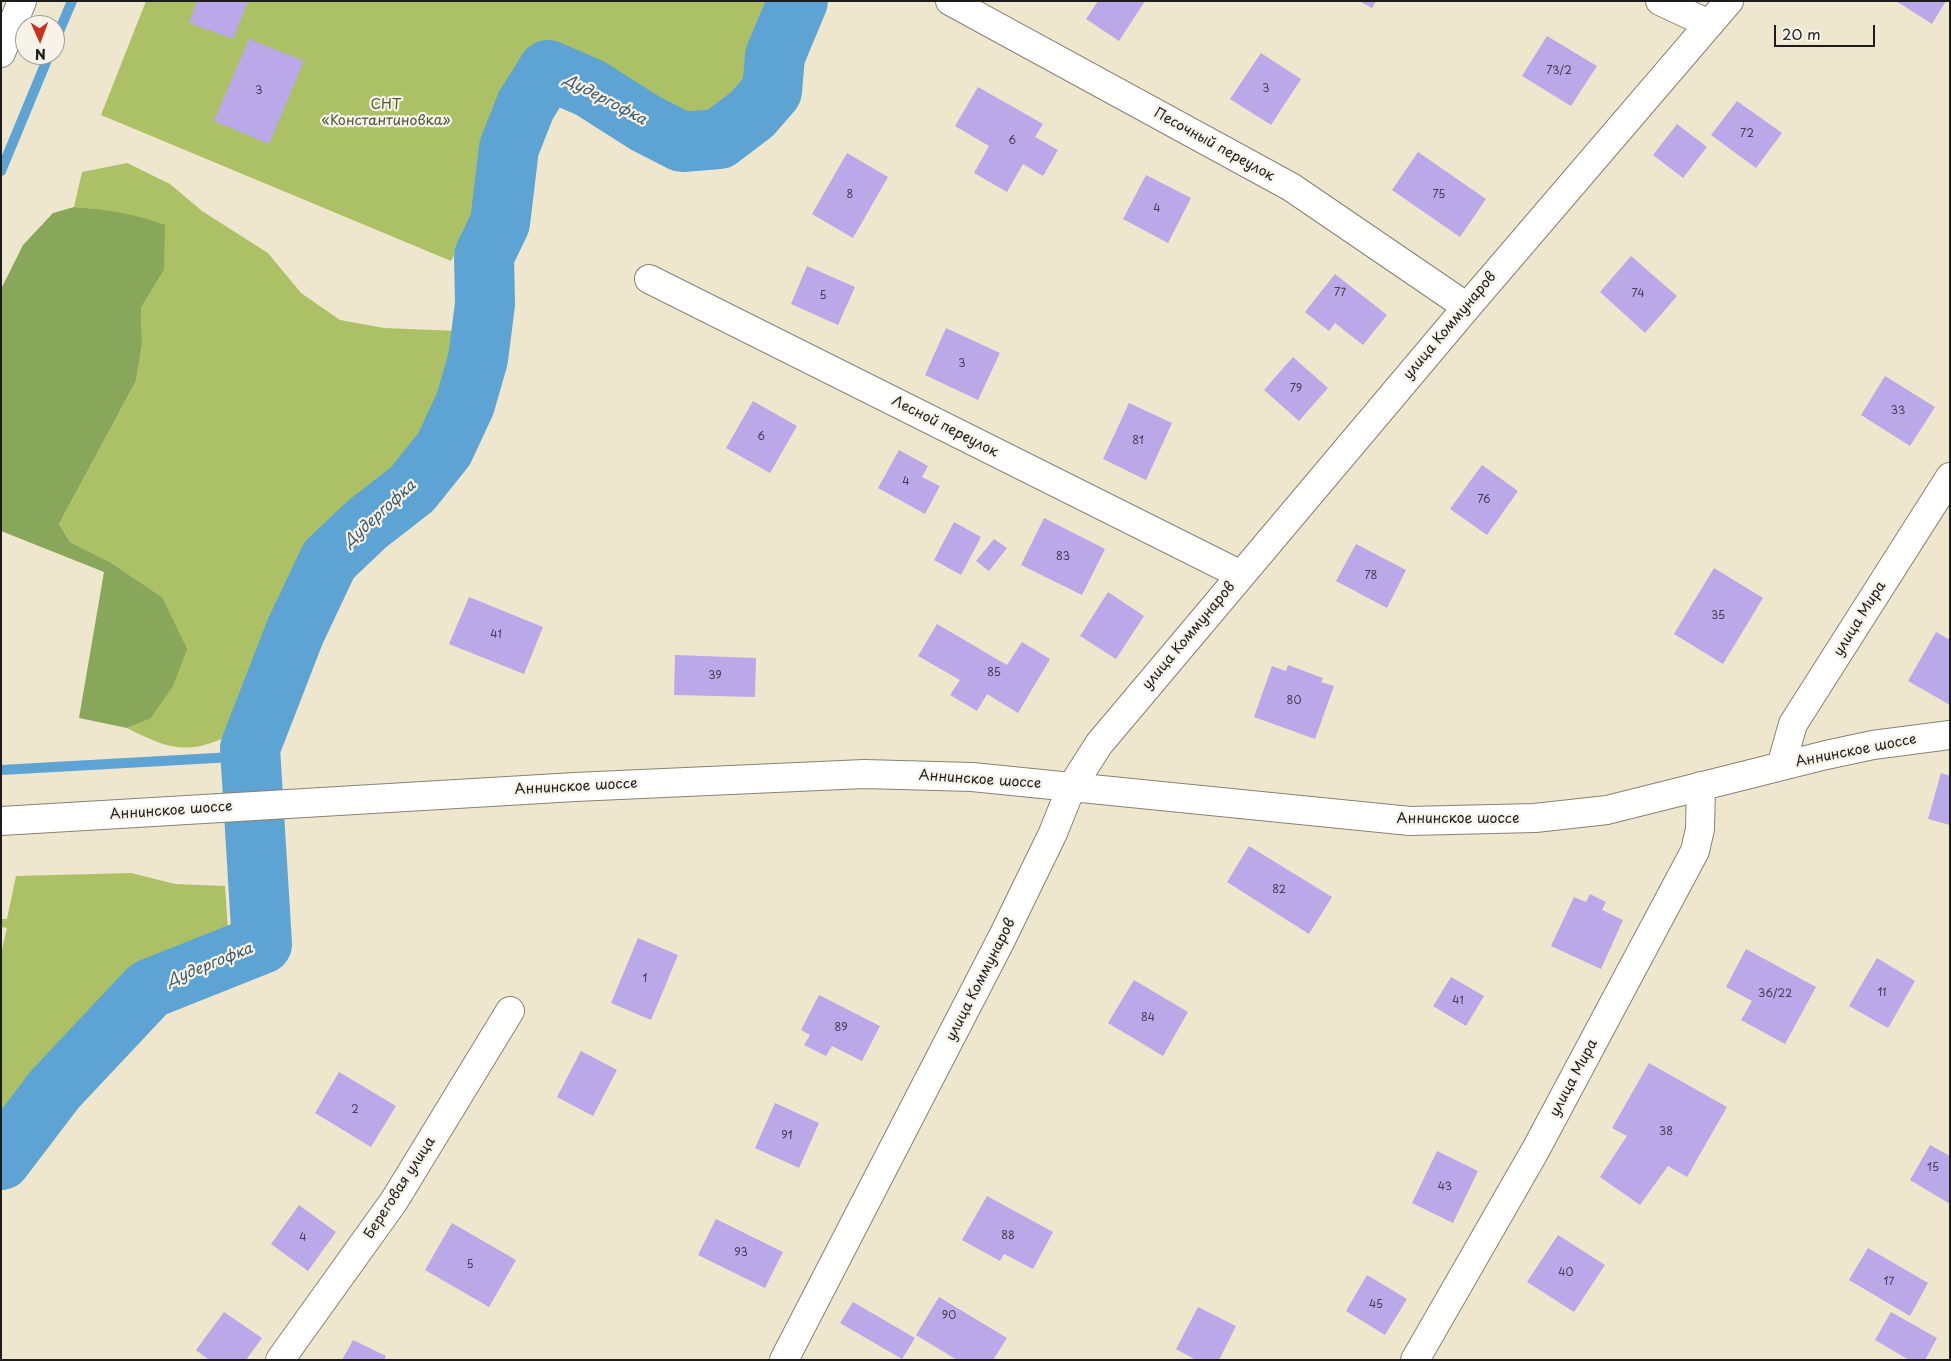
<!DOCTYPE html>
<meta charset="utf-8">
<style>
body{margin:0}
#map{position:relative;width:1951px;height:1361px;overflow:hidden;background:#efe7cd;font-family:"Playpen Sans",sans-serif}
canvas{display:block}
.frame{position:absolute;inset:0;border:2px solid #1c1c1c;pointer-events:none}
.north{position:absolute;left:15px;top:15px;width:50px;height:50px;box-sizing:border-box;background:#f7f3e8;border:1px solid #9f9d96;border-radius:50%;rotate:178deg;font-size:14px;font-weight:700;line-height:20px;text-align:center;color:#1c1c1c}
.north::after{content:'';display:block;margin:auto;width:18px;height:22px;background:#c8321e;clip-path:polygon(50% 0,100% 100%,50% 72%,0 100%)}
.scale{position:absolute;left:1774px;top:25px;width:101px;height:22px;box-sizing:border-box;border:2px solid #1c1c1c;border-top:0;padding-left:6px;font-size:15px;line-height:18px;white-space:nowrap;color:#1c1c1c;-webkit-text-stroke:4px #f7f3e8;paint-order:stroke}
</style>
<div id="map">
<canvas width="1951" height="1361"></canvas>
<div class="frame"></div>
<div class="north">N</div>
<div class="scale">20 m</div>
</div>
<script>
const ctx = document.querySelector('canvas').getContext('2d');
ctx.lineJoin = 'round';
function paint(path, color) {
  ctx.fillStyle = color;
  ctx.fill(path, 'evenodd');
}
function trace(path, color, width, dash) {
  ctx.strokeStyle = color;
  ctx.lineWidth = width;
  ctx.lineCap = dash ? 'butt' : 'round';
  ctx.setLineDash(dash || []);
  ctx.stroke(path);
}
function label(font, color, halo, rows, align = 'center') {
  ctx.font = font + ' "Playpen Sans",sans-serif';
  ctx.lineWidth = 4.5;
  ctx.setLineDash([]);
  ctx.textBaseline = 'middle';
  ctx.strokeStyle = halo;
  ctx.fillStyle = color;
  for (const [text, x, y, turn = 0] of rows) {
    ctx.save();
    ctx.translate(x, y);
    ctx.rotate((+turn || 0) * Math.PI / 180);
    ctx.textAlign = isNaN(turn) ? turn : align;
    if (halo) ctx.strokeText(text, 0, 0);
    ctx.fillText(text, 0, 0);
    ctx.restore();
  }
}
paint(new Path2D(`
 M146,1H784L755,78L726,113L682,117L572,58L525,60L496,128L483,199L451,261L101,115Z
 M127,163L170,184L202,211L268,253L301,293L340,320L384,328L458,331L444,400L426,434L386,480L330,533L288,581L264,636L234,733C189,756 170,750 127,728L150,719L162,597L110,562L70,542L59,524L136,381L142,344L141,308L164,270L95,209L74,207L82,172Z
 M131,873L175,884L225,886L229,945L128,983L1,1138V953L7,928L1,927V919H7L16,876Z`), '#acc165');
paint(new Path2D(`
 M74,207C104,209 136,214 165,225L164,270L141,308L142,344L136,381L59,524L70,542L110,562L162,597L187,649L173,686L150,719L127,728L79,718L104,572L1,531V289L23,245L53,213Z`), '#89a75a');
trace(new Path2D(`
 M55,41L72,1
 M1,171L49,55
 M1,770L251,756`), '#5da3d3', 10);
trace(new Path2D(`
 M1,1160L55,1089L149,989L262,944L250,748L295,632L329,560L367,524L412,489L444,449L465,404L478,359L485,304L484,256L500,223L509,148L526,105L548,70L590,88L645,123L682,142L719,139L752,114L772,91L775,56L798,1`), '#5da3d3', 60);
paint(new Path2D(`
 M197,1H248L233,39L189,23Z
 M1098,1H1145L1119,41L1086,19Z
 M1359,1H1376L1372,8Z
 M1896,1H1946L1932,24Z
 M1547,36L1597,66L1571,106L1522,76Z
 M249,39L304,61L269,144L214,121Z
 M1261,53L1301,79L1271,125L1230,99Z
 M978,87L1043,124L1035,137L1058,150L1043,176L1023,164L1007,192L974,173L989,146L955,126Z
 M1737,101L1782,133L1756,168L1711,135Z
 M1677,124L1707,147L1683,178L1653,155Z
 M1418,152L1486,199L1460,237L1392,190Z
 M847,153L888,177L853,238L812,214Z
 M1146,175L1191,198L1168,243L1123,219Z
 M1631,256L1677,296L1645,333L1600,292Z
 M807,266L855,287L838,325L791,304Z
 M1335,274L1387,315L1363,345L1335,323L1329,331L1305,312Z
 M946,328L1000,353L978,400L925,375Z
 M1293,357L1328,388L1299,421L1264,390Z
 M1885,376L1935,407L1910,446L1861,415Z
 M753,401L797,426L770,473L726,448Z
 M1129,403L1172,423L1146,480L1103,459Z
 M899,450L928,466L922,477L940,486L925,514L878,488Z
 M1482,465L1518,491L1487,535L1450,509Z
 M1044,518L1105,549L1082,595L1021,565Z
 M954,522L981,537L961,575L934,560Z
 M994,539L1007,548L989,571L976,561Z
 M1356,544L1406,570L1387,608L1336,581Z
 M1714,568L1763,598L1723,664L1674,634Z
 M1108,592L1144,616L1116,659L1080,636Z
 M469,597L543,627L524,674L449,644Z
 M937,624L1007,665L1022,642L1050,659L1018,713L987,694L977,711L950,695L960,680L918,656Z
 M1936,632L1950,640V705L1908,681Z
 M675,655L756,658L755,697L674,695Z
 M1288,665L1323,678L1321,682L1334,686L1315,739L1254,717L1272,666L1286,671Z
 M1941,773L1950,776V825L1928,819Z
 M1249,846L1332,897L1309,934L1227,882Z
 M1590,894L1606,902L1602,910L1623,920L1601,969L1551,946L1574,897L1586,902Z
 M638,938L678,955L651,1020L611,1003Z
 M1746,949L1816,987L1785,1044L1741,1020L1752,1001L1726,987Z
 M1877,958L1915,981L1888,1028L1849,1006Z
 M1451,977L1484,996L1466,1026L1433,1006Z
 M1134,980L1188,1012L1163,1056L1108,1023Z
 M819,995L880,1026L862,1061L832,1046L826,1056L804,1045L810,1035L801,1030Z
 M581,1051L617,1070L593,1116L557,1097Z
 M1649,1063L1727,1107L1687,1177L1668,1166L1640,1205L1600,1177L1627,1136L1612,1128Z
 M339,1072L396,1106L371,1147L315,1113Z
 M775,1103L819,1123L799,1168L755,1148Z
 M1930,1145L1950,1156V1204L1910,1180Z
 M1437,1151L1478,1171L1453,1223L1412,1203Z
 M987,1196L1053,1232L1033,1269L1004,1254L1000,1261L962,1240Z
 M299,1205L336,1232L308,1271L271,1244Z
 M716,1219L783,1252L765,1288L698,1255Z
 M452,1223L516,1260L489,1307L425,1270Z
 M1558,1235L1605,1265L1574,1312L1527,1282Z
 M1868,1248L1928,1283L1910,1316L1849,1280Z
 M1367,1275L1407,1299L1385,1335L1346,1311Z
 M939,1297L1007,1338L993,1360H957L916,1335Z
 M853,1302L915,1338L902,1359L840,1323Z
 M1198,1307L1236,1326L1219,1360H1196L1176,1349Z
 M224,1312L262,1338L246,1360H209L196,1350Z
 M1891,1312L1937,1338L1925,1360H1909L1875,1340Z
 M353,1340L386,1356L384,1360H342Z`), '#baa8e9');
const minor = new Path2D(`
 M950,1L1291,187L1467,307
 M1660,1L1709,24
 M1,53L22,1
 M649,279L1241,575
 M1781,766L1793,724L1950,477
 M1,821L575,787L864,774L972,777L1410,821L1535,818L1607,810L1826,755L1873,745L1950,735
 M280,1360L394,1201L510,1011
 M784,1360L1002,938L1053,833L1071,788L1099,744L1467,307L1729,1
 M1415,1360L1535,1151L1695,851L1700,829L1701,786`);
trace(minor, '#868274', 30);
trace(minor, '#fff', 28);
label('11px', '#443f4f', null, [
 ["73/2",1559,71],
 ["3",1266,89],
 ["3",259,91],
 ["72",1747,134],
 ["6",1012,141],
 ["8",850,195],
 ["75",1439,195],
 ["4",1157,209],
 ["77",1340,293],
 ["74",1638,294],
 ["5",823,296],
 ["3",962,364],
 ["79",1296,389],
 ["33",1898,411],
 ["6",761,437],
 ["81",1138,441],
 ["4",906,482],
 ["76",1484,500],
 ["83",1063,557],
 ["78",1371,576],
 ["35",1718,616],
 ["41",496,635],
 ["85",994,673],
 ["39",715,676],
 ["80",1294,701],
 ["82",1279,890],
 ["1",645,979],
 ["11",1882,993],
 ["36/22",1775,994],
 ["41",1458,1001],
 ["84",1148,1018],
 ["89",841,1028],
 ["2",355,1110],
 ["38",1666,1132],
 ["91",787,1136],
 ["15",1933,1168],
 ["43",1445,1187],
 ["88",1008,1236],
 ["4",303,1238],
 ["93",741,1253],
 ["5",470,1265],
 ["40",1566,1273],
 ["17",1889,1282],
 ["45",1376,1305],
 ["90",949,1316]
]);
label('14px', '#4e5636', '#f7f3e8', [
 ["СНТ",386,105],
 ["«Константиновка»",386,121]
]);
label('14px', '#1c1c1c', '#f7f3e8', [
 ["Песочный переулок",1214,145,29],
 ["улица Коммунаров",1450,326,-50],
 ["Лесной переулок",945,427,27],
 ["улица Мира",1860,619,-58],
 ["улица Коммунаров",1189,636,-50],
 ["Аннинское шоссе",1856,751,-11],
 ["Аннинское шоссе",980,780,4],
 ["Аннинское шоссе",576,787,-3],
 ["Аннинское шоссе",171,811,-4],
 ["Аннинское шоссе",1458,819],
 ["улица Коммунаров",981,980,-63],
 ["улица Мира",1574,1078,-62],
 ["Береговая улица",400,1188,-57]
]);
label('italic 15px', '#39596e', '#f7f3e8', [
 ["Дудергофка",605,100,28],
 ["Дудергофка",380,514,-42],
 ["Дудергофка",210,965,-22]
]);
</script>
